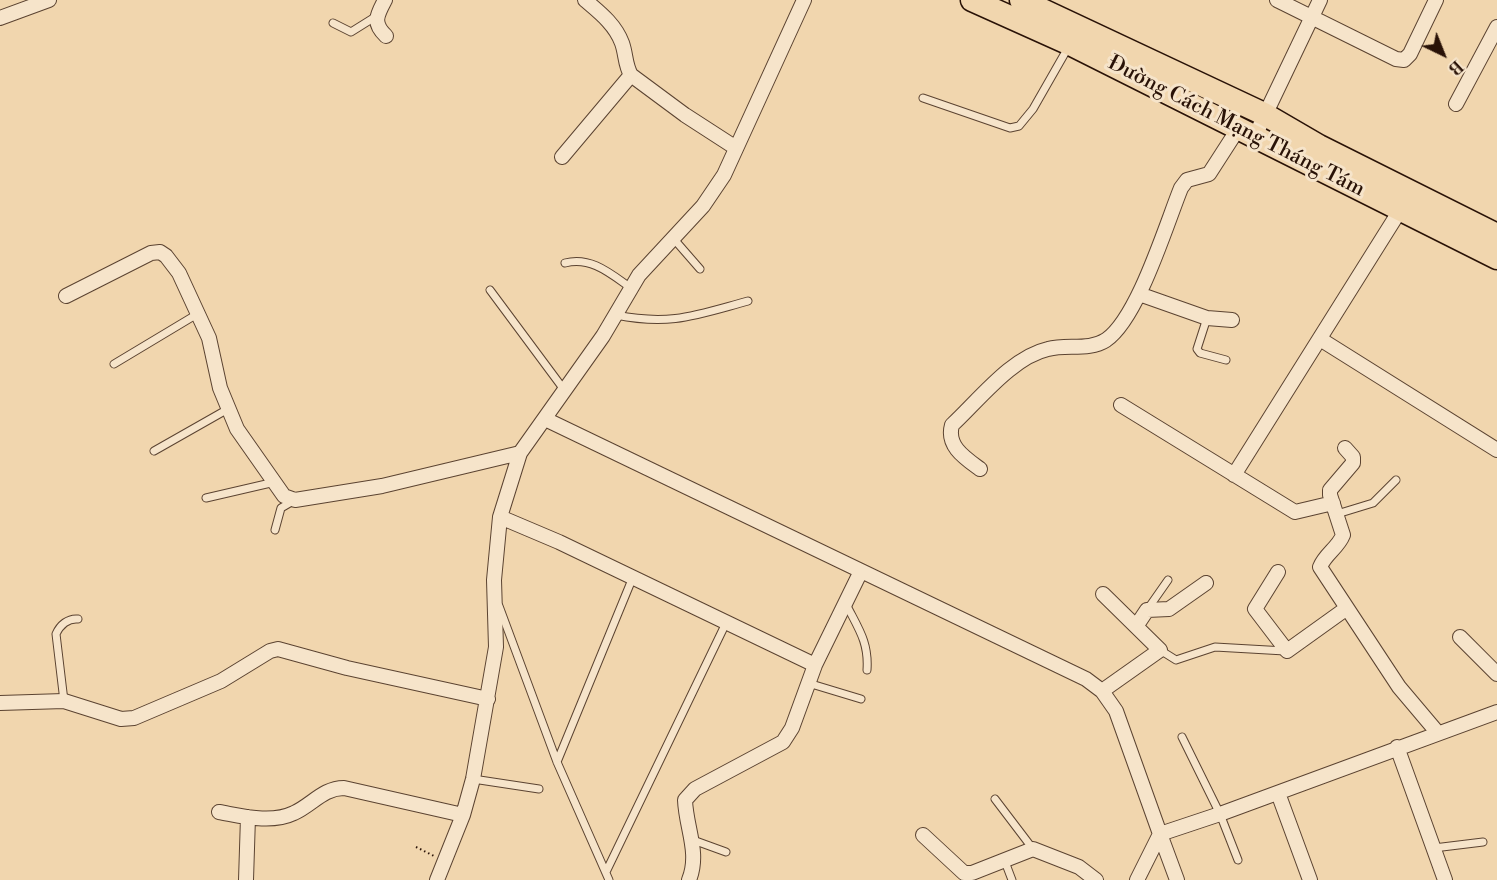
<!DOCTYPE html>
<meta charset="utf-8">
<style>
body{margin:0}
#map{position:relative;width:1497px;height:880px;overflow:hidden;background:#f1d6ae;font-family:"Libre Bodoni",serif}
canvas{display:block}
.north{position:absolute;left:1413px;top:24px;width:60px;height:60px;-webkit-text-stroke:4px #f6e4ca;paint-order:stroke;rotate:137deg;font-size:16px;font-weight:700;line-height:24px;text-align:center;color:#291207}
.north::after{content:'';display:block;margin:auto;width:21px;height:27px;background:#291207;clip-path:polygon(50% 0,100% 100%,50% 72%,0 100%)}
</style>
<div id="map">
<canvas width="1497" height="880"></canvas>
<div class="north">B</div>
</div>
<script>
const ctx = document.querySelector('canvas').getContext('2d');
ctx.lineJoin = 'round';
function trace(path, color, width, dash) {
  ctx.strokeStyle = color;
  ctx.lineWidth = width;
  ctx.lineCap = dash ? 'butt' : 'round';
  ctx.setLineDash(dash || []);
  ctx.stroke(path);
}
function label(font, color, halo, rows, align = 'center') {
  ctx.font = font + ' "Libre Bodoni",serif';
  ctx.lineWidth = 6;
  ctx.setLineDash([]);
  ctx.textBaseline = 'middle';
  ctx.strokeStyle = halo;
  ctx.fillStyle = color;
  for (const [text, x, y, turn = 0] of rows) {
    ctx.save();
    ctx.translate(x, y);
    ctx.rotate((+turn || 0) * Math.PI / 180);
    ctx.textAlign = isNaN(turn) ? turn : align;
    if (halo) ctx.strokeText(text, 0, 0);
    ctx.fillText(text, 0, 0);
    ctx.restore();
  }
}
const lane = new Path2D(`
 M333,23L351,32L375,17
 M923,98L1010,128L1019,126L1033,109L1069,46
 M673,238L700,269
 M565,263C591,256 611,274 631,288
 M490,290L565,391
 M616,315C671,326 696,315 748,301
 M1207,318L1197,349L1200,353L1226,360
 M114,364L199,313
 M154,451L228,409
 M206,498L275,482
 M1337,514L1373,503L1396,480
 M275,530L281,508L293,501
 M846,604C858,628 869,642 867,670
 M499,606L557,762L609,880
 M1147,610L1168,580
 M1160,650L1176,660L1215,647L1285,651
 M808,683L861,699
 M64,701L56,634C60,625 68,618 78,619
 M1182,737L1220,814L1238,860
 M557,762L633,577
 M473,779L539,789
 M995,799L1033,849
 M693,840L726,852
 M1434,848L1483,842
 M1004,859L1012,880
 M606,872L726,623`);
const street = new Path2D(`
 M385,0C377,15 372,23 386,36
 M585,0C599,12 615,24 622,43C626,54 625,65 631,75L685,115L736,148
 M1277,0L1396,59L1404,60L1410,54L1436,0
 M0,18L49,0
 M1456,104L1497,27
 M1255,136L1320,0
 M562,157L631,75
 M1139,294L1207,318L1232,320
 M66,296L151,253L160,252L166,256L179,273L209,338L220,388L237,429L284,496L295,500L382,486L520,453
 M1320,339L1497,450
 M1121,405L1295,512L1333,503
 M545,419L1086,679L1102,691L1116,711L1160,834L1137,880
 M1345,448L1353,457V463L1330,490V495L1343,535C1338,548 1325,554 1320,567L1399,687L1437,732
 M980,469C965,458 946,446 952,425C979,400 1012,357 1048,349C1067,344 1089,351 1106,340C1138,318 1166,225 1181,188L1187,180L1209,174L1238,129
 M1234,475L1404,204
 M500,517L559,542L815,665
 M1278,572L1255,609L1287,651L1347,608
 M1137,625L1147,610L1169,609L1206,583
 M1460,637L1497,674
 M1102,691L1160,650L1103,594
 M0,703L64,701L121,719L134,718L221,681L270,651L278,649L347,668L488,699
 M1397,747L1445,880
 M1278,793L1310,880
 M219,812C242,816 271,824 294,813C312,805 323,788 344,788L463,815
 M923,835L964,873H972L1033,849L1079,867L1096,880
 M246,880L248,817
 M437,880L463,815L473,779L496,647L494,580L500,517L520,453L603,336L639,275L703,206L724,175L804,0
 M689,880C700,853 686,828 685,800L695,789L783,742L792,728L815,665L861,571
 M1177,880L1160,834L1220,814L1497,712`);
const primary = new Path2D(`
 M972,0L1070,44L1497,258
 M1021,0L1264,114L1319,146L1497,235`);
trace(lane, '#5b4331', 9);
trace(street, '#5b4331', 16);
trace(primary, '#291207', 25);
trace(new Path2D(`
 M416,847L434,856`), '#291207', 2, [1.5, 3]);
trace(lane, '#f6e4ca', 7);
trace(street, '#f6e4ca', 14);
trace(primary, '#f1d6ae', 22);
label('21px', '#291207', '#f6e4ca', [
 ["Đường Cách Mạng Tháng Tám",1236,127,27]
]);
</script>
